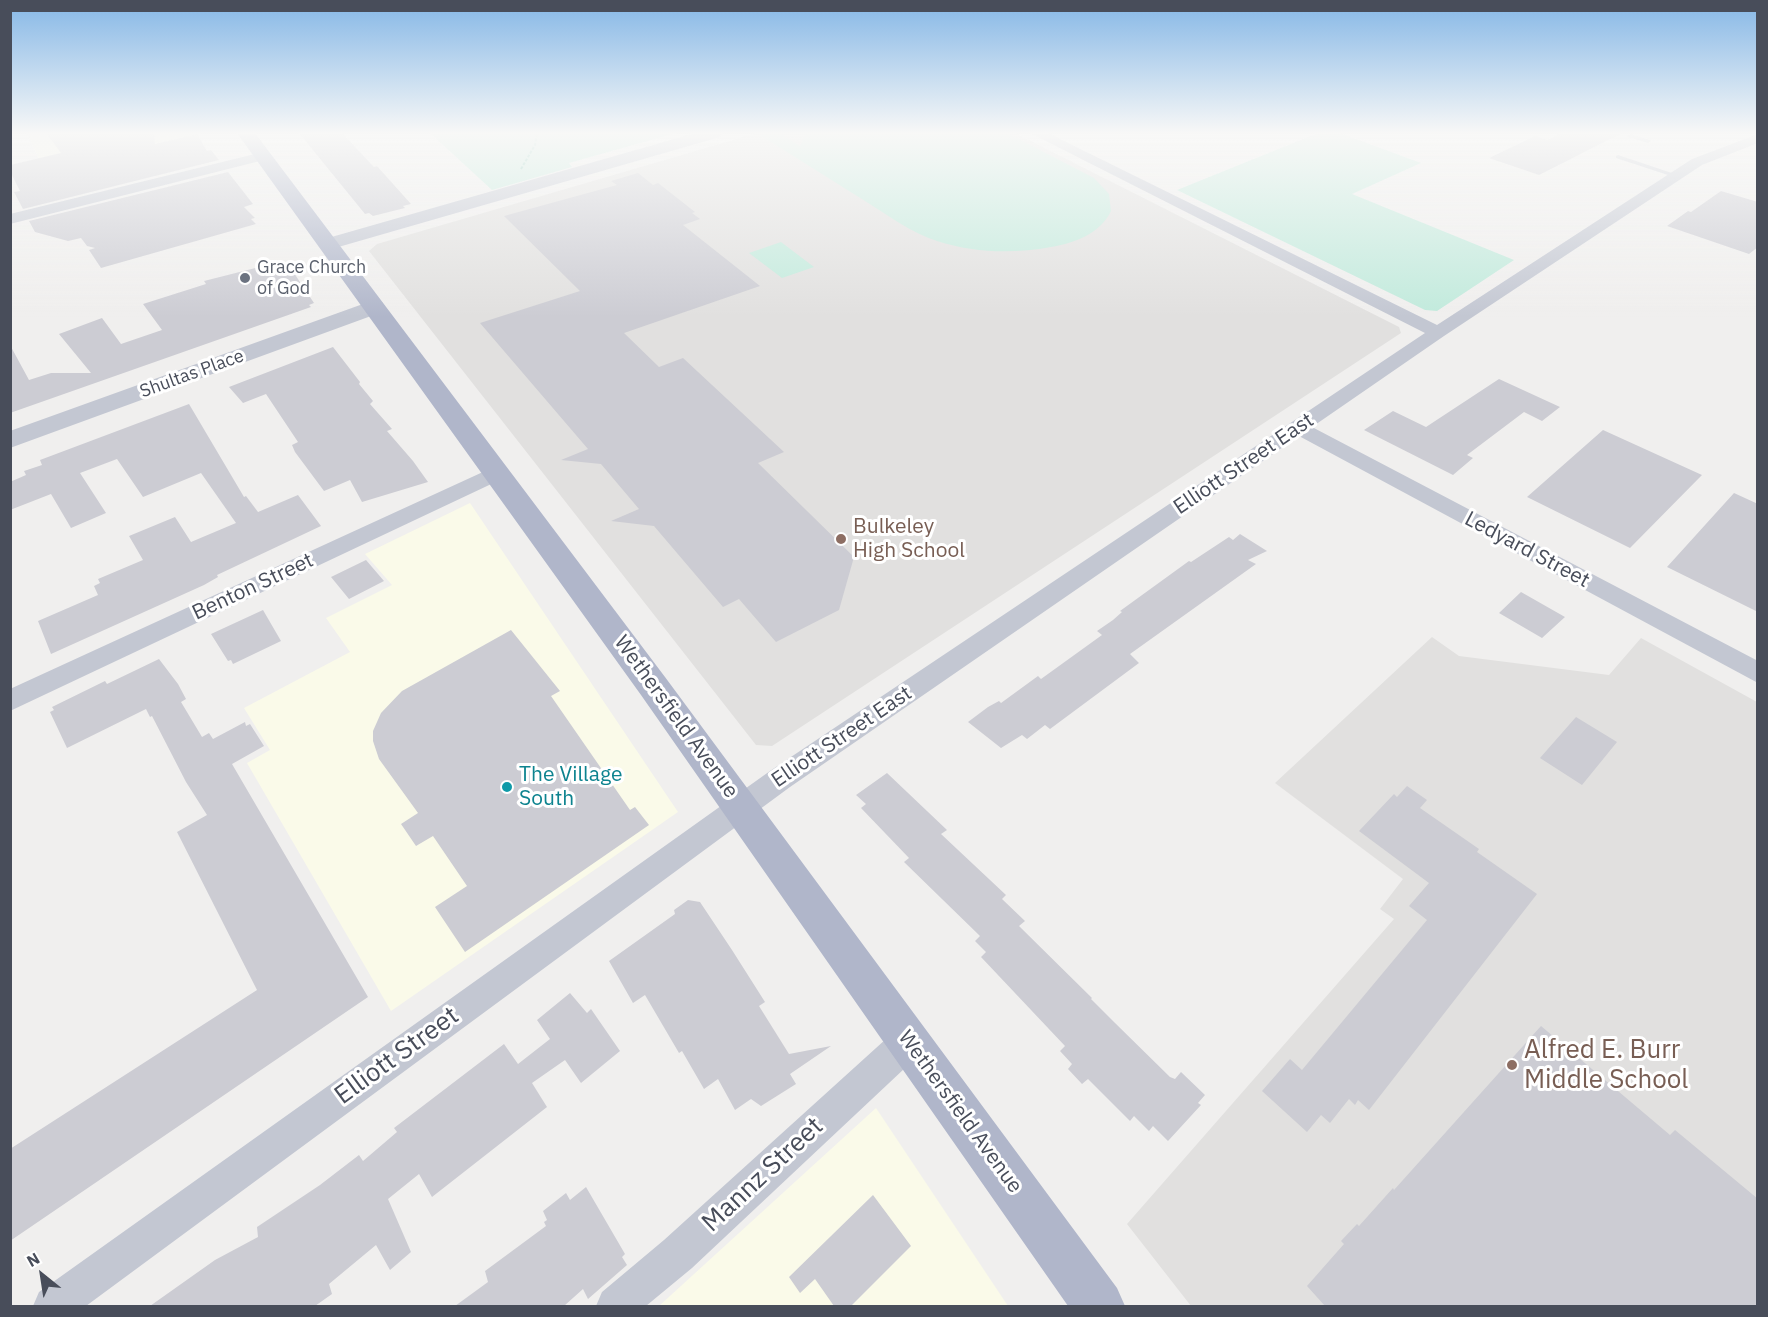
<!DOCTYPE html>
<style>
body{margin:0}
#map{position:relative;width:1768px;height:1317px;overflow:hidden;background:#f0efee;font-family:"IBM Plex Sans",sans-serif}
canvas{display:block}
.frame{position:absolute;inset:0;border:12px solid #484d5a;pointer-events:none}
.north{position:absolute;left:12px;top:1245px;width:60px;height:60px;-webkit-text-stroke:4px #fff;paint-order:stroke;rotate:330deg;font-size:16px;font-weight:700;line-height:24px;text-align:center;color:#484d5a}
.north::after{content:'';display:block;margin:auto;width:21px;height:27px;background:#484d5a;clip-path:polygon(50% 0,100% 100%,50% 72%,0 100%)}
</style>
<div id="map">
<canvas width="1768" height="1317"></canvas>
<div class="frame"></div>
<div class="north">N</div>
</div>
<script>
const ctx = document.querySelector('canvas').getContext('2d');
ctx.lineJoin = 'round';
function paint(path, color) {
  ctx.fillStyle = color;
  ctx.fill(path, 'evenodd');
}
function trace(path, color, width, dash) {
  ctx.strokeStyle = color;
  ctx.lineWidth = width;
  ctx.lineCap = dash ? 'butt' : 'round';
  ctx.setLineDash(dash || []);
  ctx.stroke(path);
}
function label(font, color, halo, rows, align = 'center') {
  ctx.font = font + ' "IBM Plex Sans",sans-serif';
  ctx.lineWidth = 6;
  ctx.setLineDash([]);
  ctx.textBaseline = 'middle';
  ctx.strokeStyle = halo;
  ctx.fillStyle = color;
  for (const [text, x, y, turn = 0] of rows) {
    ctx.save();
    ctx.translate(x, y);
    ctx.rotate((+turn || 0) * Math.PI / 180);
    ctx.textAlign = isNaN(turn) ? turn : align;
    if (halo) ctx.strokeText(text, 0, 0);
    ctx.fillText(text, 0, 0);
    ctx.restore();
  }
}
paint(new Path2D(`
 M27,133H201L44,170Z
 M470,503L678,812L391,1011L247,763L270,750L244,708L350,652L326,618L392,585L365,554Z
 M876,1108L1008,1306H659Z`), '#fafae9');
paint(new Path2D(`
 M757,133H1015L1399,327L1401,333L772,746L756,745L369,251L377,244Z
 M1432,637L1459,656L1609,675L1641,638L1757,702V1306H1191L1127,1224L1394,919L1380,909L1403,879L1275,783Z`), '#e1e0df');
paint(new Path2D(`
 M430,133H676L569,163L572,167L492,190Z
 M767,133H779L800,146L806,133H1007L1094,178L1109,194L1111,211C1100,234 1074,243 1051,247C1013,254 974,253 937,241C911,233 888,215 865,201C830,179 795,157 760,135Z
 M1318,133H1340L1421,163L1352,194L1514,260L1437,311L1425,310L1177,190Z
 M781,242L814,267L782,278L749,253Z`), '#c1eadc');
paint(new Path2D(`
 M46,133H154L155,144L197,134L207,151L211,150L219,160L23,209L14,192L20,191L10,171V165L61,153Z
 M299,133H342L374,167L377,166L411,204L403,206L405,208L373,216L369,213L365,214Z
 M1561,133H1622L1539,175L1489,158L1535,136L1547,140Z
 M228,172L253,204L244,207L255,218L251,219L256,224L101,268L89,250L95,248L87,246L81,238L68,241L35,232L29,221Z
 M638,173L653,185L658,183L695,212L692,213L700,219L683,225L760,286L624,333L659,367L683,358L784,452L758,463L854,557L839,610L776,642L739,599L723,607L654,526L611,521L639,509L601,464L561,460L588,449L480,323L580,291L504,216L617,185L611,181Z
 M1721,191L1758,202V247L1749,254L1667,226L1688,211L1691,212Z
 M279,262L281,265L288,264L314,303L309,305L311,307L10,413V345L29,380L51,373H91L59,334L102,318L121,344L162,330L143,304L206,284L204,281Z
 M333,347L360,382L359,384L373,401L370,404L392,429L387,431L413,461L428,482L362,502L350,480L324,491L295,452L292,445L298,442L266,394L243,403L229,387Z
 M1499,379L1560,407L1542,421L1524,412L1467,455L1473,458L1453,475L1364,430L1393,411L1426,427Z
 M189,404L244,497L246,496L258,512L298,495L321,526L217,575L218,577L204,585L51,654L38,621L98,595L94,586L100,583L98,579L143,560L129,536L175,517L191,542L236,523L201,473L143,497L117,459L80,473L106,513L71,528L51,494L10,510V482L26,475L24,471L42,465L40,460Z
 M1603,430L1702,475L1630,548L1527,497Z
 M1734,493L1758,504V612L1667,567Z
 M1240,534L1267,551L1248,560L1256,564L1130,654L1139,663L1050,729L1045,725L1027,739L1022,735L1001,748L968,722L988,707L999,701L1001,703L1038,676L1041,679L1102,635L1097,631L1113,620L1122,612L1120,611L1189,561L1191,562L1229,537L1233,540Z
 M366,560L384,581L349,599L331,577Z
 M1521,592L1565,617L1542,638L1499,613Z
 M263,610L281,641L233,664L231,660L228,661L211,634Z
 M511,630L560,691L551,696L630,810L635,807L649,825L465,952L435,907L467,886L433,836L416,846L401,824L418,813L379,759L373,741V731L381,713L402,691Z
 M159,659L178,684L186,699L181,702L202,737L209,733L213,739L245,722L246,726L250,724L264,746L232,764L368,997L10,1241V1149L257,990L177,832L207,815L186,782L152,716L150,717L146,709L67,748L50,712L54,710L52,707L105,681L107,684Z
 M1576,717L1617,742L1582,785L1540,758Z
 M887,773L947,830L941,834L1006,895L1002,899L1025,921L1019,926L1092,998L1091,999L1114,1022L1170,1077L1175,1079L1181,1072L1205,1095L1198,1103L1201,1105L1168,1141L1153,1126L1149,1131L1134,1116L1130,1121L1088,1079L1082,1084L1068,1069L1072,1064L1060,1051L1065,1046L981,957L986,952L975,941L980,936L904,862L909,858L861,808L866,804L856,795Z
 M1407,786L1427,800L1420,808L1479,849L1477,852L1537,894L1369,1110L1358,1100L1355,1105L1349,1099L1330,1123L1321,1115L1307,1132L1262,1091L1290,1059L1302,1070L1427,920L1409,906L1429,883L1359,831L1394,794L1397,797Z
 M688,900L700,902L732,950L765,1002L759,1006L789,1054L831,1046L790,1074L796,1084L761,1106L751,1099L735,1110L718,1079L704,1089L682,1051L679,1053L645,995L633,1003L609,961L675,914L674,910Z
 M570,993L587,1013L591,1009L620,1051L581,1083L565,1060L532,1083L547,1107L432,1197L419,1174L388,1199L411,1252L390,1270L376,1245L329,1284L332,1294L315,1306H150L215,1260L258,1237L257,1227L320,1185L359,1155L363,1161L397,1132L394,1128L504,1044L518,1064L550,1039L537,1020Z
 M1541,1026L1670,1135L1675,1130L1758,1199V1306H1325L1307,1286L1344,1244L1341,1241L1357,1224L1359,1226L1393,1188L1394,1190Z
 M586,1187L625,1254L622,1257L627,1265L588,1299L583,1289L564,1306H455L488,1282L485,1271L546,1226L544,1222L547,1220L543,1211L566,1193L570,1200Z
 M873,1195L911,1246L851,1306H834L815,1279L800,1293L789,1277Z`), '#ccccd3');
trace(new Path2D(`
 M521,169L535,145L537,133`), '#7cc5b4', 2, [3, 1.5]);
paint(new Path2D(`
 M1630,134L1650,140L1651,141L1648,143L1628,137L1627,136Z
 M1618,155L1678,175L1679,176L1674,177L1616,158V156Z`), '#c3c7d2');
paint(new Path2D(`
 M1030,133H1048L1437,325L1692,159L1758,134V143L1702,165L1444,336L1312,427L1758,661V683L1299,436L790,787L86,1306H33L39,1292L770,771L1425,333Z
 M263,152L270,156L268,159L10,224V214Z
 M496,466L504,468L507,473L504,478L10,711V689Z
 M909,1024L921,1029L926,1041L921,1053L692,1268L646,1306H596L602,1292L664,1240L897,1029Z`), '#c3c7d2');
paint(new Path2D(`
 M695,133H722L720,137L335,248H321L318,244L321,240Z
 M374,300L382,302L385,307L382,312L10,448V431Z`), '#c3c7d2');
paint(new Path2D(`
 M237,133H255L665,677L1117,1288L1125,1306H1068L641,695Z`), '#b0b6ca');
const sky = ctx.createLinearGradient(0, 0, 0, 317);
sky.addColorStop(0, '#85b7e6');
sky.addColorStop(0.42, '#f8f8f7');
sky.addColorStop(1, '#f8f8f700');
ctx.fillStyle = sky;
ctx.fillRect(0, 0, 1768, 317);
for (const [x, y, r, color] of [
 [245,278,6,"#6b7280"],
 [841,539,6,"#8d6e63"],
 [507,787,6,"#0f9aa8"],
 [1512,1065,6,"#8d6e63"]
]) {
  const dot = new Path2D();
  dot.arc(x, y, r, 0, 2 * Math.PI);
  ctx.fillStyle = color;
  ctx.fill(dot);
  trace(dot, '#fff', 2);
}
label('18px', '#5b616d', '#fff', [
 ["Grace Church",257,268],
 ["of God",257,289]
], 'left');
label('18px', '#484d5a', '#fff', [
 ["Shultas Place",192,374,-20]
]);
label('21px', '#484d5a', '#fff', [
 ["Elliott Street East",1244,464,-34],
 ["Ledyard Street",1527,550,28],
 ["Benton Street",253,587,-25],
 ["Wethersfield Avenue",676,717,54],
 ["Elliott Street East",842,737,-34],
 ["Wethersfield Avenue",960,1112,54]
]);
label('21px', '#785e54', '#fff', [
 ["Bulkeley",853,527],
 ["High School",853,551]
], 'left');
label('21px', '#0d838f', '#fff', [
 ["The Village",519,775],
 ["South",519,799]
], 'left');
label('26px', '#785e54', '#fff', [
 ["Alfred E. Burr",1524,1050],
 ["Middle School",1524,1080]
], 'left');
label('26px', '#484d5a', '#fff', [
 ["Elliott Street",397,1056,-36],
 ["Mannz Street",763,1175,-43]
]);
</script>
